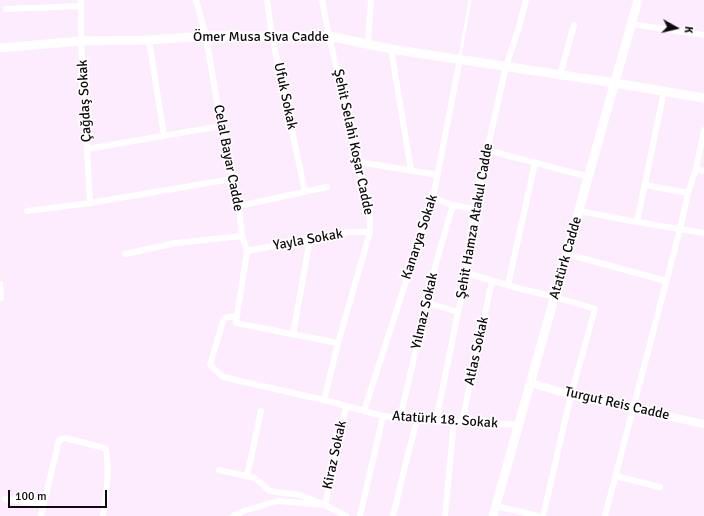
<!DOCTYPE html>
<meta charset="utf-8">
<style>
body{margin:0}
#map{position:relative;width:704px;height:516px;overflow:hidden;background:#fdecfe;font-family:Signika,sans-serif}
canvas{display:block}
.north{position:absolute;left:656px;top:8px;width:40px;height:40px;-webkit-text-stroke:3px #fff;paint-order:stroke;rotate:98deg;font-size:11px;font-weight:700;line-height:16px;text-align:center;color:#100910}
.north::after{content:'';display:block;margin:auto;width:14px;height:18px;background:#100910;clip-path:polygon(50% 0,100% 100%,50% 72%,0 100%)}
.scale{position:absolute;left:8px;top:490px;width:99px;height:18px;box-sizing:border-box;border:2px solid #100910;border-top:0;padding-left:5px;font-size:12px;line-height:14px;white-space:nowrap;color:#100910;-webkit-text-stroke:3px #fff;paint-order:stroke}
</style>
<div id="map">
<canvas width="704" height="516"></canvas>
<div class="north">K</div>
<div class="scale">100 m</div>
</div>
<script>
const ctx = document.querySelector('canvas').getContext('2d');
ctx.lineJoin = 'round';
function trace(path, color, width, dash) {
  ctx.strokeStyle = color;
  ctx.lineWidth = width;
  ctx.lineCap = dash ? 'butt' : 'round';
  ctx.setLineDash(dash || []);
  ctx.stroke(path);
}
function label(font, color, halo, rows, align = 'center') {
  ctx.font = font + ' Signika,sans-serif';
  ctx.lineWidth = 3.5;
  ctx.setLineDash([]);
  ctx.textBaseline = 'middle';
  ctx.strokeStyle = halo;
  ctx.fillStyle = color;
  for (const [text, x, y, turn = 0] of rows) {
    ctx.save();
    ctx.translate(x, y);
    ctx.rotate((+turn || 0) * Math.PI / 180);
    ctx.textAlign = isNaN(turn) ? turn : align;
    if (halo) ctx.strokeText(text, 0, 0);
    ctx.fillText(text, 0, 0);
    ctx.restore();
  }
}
trace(new Path2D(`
 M460,57L470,0`), '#fff', 3);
trace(new Path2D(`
 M81,0V41L90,203
 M196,0L206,36L221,126L239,206L242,236L247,251L237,316L224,318L210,365L223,377L324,400L383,416L417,420L519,425
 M267,0L272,36L305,192
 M322,0L329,36L370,211V232L338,343L324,400
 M6,9L81,6
 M631,24L704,35
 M149,40L164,136
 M368,44L371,0
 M391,49L411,170
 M560,75L574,25
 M87,149L221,126
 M487,150L589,177
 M359,162L438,175
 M696,169L704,171
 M645,185L688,193
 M433,198L453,205L474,209
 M239,206L327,187
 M27,211L90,203L232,179
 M579,211L637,222L704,233
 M637,222L664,91
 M247,251L348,232H370
 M125,254L176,243L242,236
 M567,254L666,281
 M466,273L521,289L555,297L595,309L571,395L543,516
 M0,284L1,298
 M508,285L535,163
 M428,303L458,312
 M237,316L236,323L338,343
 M293,334L310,239
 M364,411L433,198L460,59
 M400,418L413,362L428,303L436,263L453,205
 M436,421L466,273L474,209L506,66L519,27L526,0
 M462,422L492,281
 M219,470L255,478L270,491L300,495L325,505L346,516
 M247,476L261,411
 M615,476L660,487
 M5,499L44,505
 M496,506L538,516
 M41,516L59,440L65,438L101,447L106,449C110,472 106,494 103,516
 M233,516L244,511L277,501L325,505L346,406
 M360,516L383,416
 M393,516L406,462L417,420
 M445,516L454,422
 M605,516L680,229L688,193L696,169L704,130`), '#fff', 6);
trace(new Path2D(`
 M531,383L571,395L704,424`), '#fff', 8);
trace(new Path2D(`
 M0,48L81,41L149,40L206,36H329L391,49L615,83L704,98
 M493,516L638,0`), '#fff', 9);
label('14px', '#100910', '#fff', [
 ["Ömer Musa Siva Cadde",261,37],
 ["Ufuk Sokak",285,96,78],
 ["Çağdaş Sokak",85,101,-93],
 ["Şehit Selahi Koşar Cadde",353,142,78],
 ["Celal Bayar Cadde",228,158,79],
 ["Şehit Hamza Atakul Cadde",475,221,-80],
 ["Kanarya Sokak",420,237,-72],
 ["Yayla Sokak",308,240,-10],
 ["Atatürk Cadde",566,258,-74],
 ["Yılmaz Sokak",425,311,-77],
 ["Atlas Sokak",477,351,-78],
 ["Turgut Reis Cadde",617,404,13],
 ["Atatürk 18. Sokak",445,420,4],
 ["Kiraz Sokak",335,455,-78]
]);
</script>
